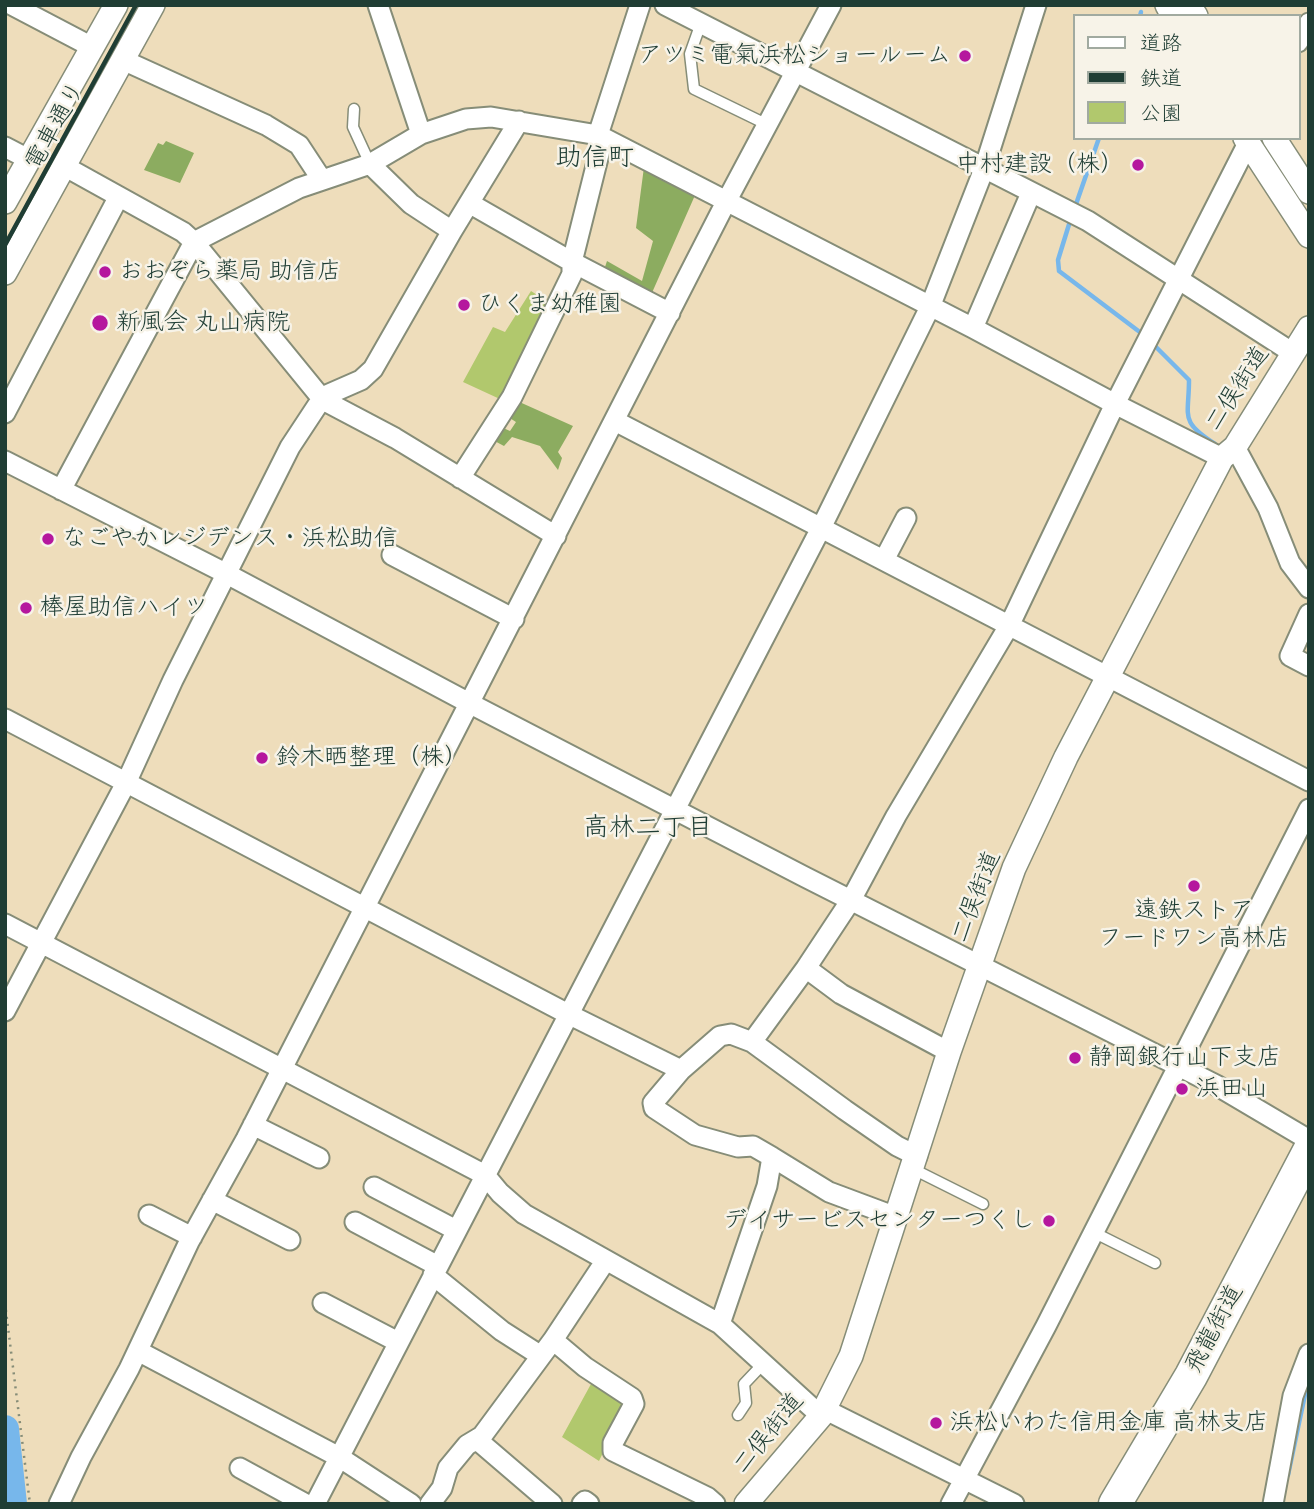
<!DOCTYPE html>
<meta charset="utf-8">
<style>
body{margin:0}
#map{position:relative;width:1314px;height:1509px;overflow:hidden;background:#edb;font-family:Sriracha,"Klee One",sans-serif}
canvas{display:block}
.frame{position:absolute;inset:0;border:7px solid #1f3d34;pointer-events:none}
.legend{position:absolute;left:1073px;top:14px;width:228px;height:126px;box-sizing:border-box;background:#f7f3e8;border:2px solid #a1aaa0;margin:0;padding:9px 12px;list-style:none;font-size:21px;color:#1f3d34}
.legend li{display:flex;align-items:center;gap:14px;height:35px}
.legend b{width:35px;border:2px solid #a1aaa0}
</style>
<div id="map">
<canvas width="1314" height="1509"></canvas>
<div class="frame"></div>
<ul class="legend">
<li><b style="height:9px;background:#fff"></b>道路</li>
<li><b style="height:9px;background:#1f3d34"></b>鉄道</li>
<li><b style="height:19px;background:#b1c86d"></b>公園</li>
</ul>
</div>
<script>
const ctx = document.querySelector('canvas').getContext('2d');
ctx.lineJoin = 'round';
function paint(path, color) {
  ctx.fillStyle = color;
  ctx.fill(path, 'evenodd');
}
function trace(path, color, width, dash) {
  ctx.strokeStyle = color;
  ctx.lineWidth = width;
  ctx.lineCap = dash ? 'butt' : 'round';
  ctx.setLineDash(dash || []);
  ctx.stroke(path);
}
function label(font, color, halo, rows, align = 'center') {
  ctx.font = font + ' Sriracha,"Klee One",sans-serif';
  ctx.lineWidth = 5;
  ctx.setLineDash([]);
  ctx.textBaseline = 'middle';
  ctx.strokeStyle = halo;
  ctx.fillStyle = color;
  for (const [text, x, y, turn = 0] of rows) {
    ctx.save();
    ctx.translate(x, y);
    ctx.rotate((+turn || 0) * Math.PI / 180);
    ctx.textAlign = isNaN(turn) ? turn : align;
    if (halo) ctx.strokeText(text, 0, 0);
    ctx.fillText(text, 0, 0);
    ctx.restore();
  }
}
paint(new Path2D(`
 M531,291L554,306L502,400L463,382L493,327L505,332Z
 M591,1384L622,1404L616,1426L599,1461L562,1437Z`), '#b1c86d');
paint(new Path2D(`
 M166,141L194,153L180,183L144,170L158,143L163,145Z
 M644,167L696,193L651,295L604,270L607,261L642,281L653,241L636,228Z
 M515,400L573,426L558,452L562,458L558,470L540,446L512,437L504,446L489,438L501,427L510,431L516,422L505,415Z`), '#8cac60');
trace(new Path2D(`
 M1140,16L1141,12
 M1074,210L1099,138
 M1071,218L1058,260L1059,271L1145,336
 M1151,342L1189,380C1189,417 1179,421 1215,444
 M1288,1475L1307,1385`), '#77b7eb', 4.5);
trace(new Path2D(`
 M5,1429L13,1504`), '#77b7eb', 28);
const service = new Path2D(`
 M701,23L690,54L694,89L768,125
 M354,109L353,127L370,164
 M913,1169L983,1204
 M1093,1232L1155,1263
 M738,1415L746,1403L744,1384L763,1364`);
const minor = new Path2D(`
 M12,5L92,47
 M378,5L421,134
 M665,5L1088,221L1293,353
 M1298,42L1309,23
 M123,60L266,125L299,145L322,180
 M598,135L640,5
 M5,147L30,160
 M370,164L411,204L452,231
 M64,166L183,232L194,242L323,400L395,438L556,536
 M469,203L572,262L670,313
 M973,328L1031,193
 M5,413L118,198
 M615,421L1309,781
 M1235,447L1268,508L1290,563L1309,588
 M5,461L227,574L469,703L805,877L1216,1085L1309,1140
 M460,478L512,397L572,274V262L603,138
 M61,490L194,242L299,188L370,164L421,134L466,119L491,117L598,135L973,328L1115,404L1222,458
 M392,555L514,619
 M884,560L906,518
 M1309,614L1290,656L1309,666
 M5,719L568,1014L681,1070L720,1036L731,1034L752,1042L845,1110L897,1146L917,1156
 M5,924L485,1175L500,1193L524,1214L720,1324L821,1416
 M806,968L851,900L896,816L1010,624L1115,404L1248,143
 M5,1011L126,783L173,680L290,447L317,406L329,394L361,380L373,369L452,231L519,121
 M752,1042L806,968L841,994L949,1052
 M681,1070L653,1103L654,1108L695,1135L738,1147L753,1146L772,1157L767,1186L720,1324
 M253,1125L319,1158
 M772,1157L829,1192L896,1217
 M374,1187L456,1230
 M212,1200L290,1240
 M149,1215L192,1237
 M355,1222L438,1266
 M606,1260L553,1340L585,1367L632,1398L634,1404L613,1443V1451L707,1497L715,1504
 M433,1275L502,1331L541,1356
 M323,1303L398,1342
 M138,1351L339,1457L411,1504
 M824,1409L1014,1504
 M240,1468L306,1504
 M59,1504L81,1457L129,1369L189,1242L246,1139L726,202L831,5
 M315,1504L821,528L930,307L984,169L1036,5
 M430,1504L442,1488L448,1468L467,1445L482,1436
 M552,1504L482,1444V1436L553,1340
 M582,1504L585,1501L589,1504
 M951,1504L1046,1326L1309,809
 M1273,1504L1293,1396L1309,1354`);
const tertiary = new Path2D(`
 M1167,5L1173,16
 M1189,5L1196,16
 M1245,138L1309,236
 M1274,138L1309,192
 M5,202L116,5
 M5,273L153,5
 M746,1504L821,1416L851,1356L949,1052L1014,868L1066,757L1222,458L1235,447L1309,328`);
const trunk = new Path2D(`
 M1115,1504L1191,1376L1309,1151`);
trace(service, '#868d78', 13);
trace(minor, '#868d78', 23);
trace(tertiary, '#868d78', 26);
trace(trunk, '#868d78', 35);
trace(new Path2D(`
 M5,1303L30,1504`), '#868d78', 2.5, [2, 5]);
trace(service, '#fff', 10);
trace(minor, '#fff', 19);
trace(tertiary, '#fff', 23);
trace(trunk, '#fff', 32);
trace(new Path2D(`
 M5,245L136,5`), '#1f3d34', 4.5);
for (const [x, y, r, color] of [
 [965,56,7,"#b5179e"],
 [1138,165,7,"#b5179e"],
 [105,272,7,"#b5179e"],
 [464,305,7,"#b5179e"],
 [100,323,9,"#b5179e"],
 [48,539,7,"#b5179e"],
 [26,608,7,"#b5179e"],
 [262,758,7,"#b5179e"],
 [1194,886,7,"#b5179e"],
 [1075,1058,7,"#b5179e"],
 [1182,1089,7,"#b5179e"],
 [1049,1221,7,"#b5179e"],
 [936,1423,7,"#b5179e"]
]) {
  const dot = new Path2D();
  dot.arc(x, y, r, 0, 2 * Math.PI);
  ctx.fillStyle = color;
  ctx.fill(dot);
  trace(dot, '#f7f3e8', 2.5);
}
label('24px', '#1f3d34', '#f7f3e8', [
 ["アツミ電氣浜松ショールーム",951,56,"right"],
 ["中村建設（株）",1124,165,"right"],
 ["おおぞら薬局 助信店",119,272],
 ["ひくま幼稚園",478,305],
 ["新風会 丸山病院",116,323],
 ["なごやかレジデンス・浜松助信",62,539],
 ["棒屋助信ハイツ",40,608],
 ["鈴木晒整理（株）",276,758],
 ["遠鉄ストア",1194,911,"center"],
 ["フードワン高林店",1194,939,"center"],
 ["静岡銀行山下支店",1089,1058],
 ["浜田山",1196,1089],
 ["デイサービスセンターつくし",1035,1221,"right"],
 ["浜松いわた信用金庫 高林支店",950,1423]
], 'left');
label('24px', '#1f3d34', '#f7f3e8', [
 ["電車通り",56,126,-61],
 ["二俣街道",1238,389,-57],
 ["二俣街道",977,897,-69],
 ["飛龍街道",1215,1329,-62],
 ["二俣街道",769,1434,-51]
]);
label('26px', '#1f3d34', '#f7f3e8', [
 ["助信町",595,158],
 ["高林二丁目",648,828]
]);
</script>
